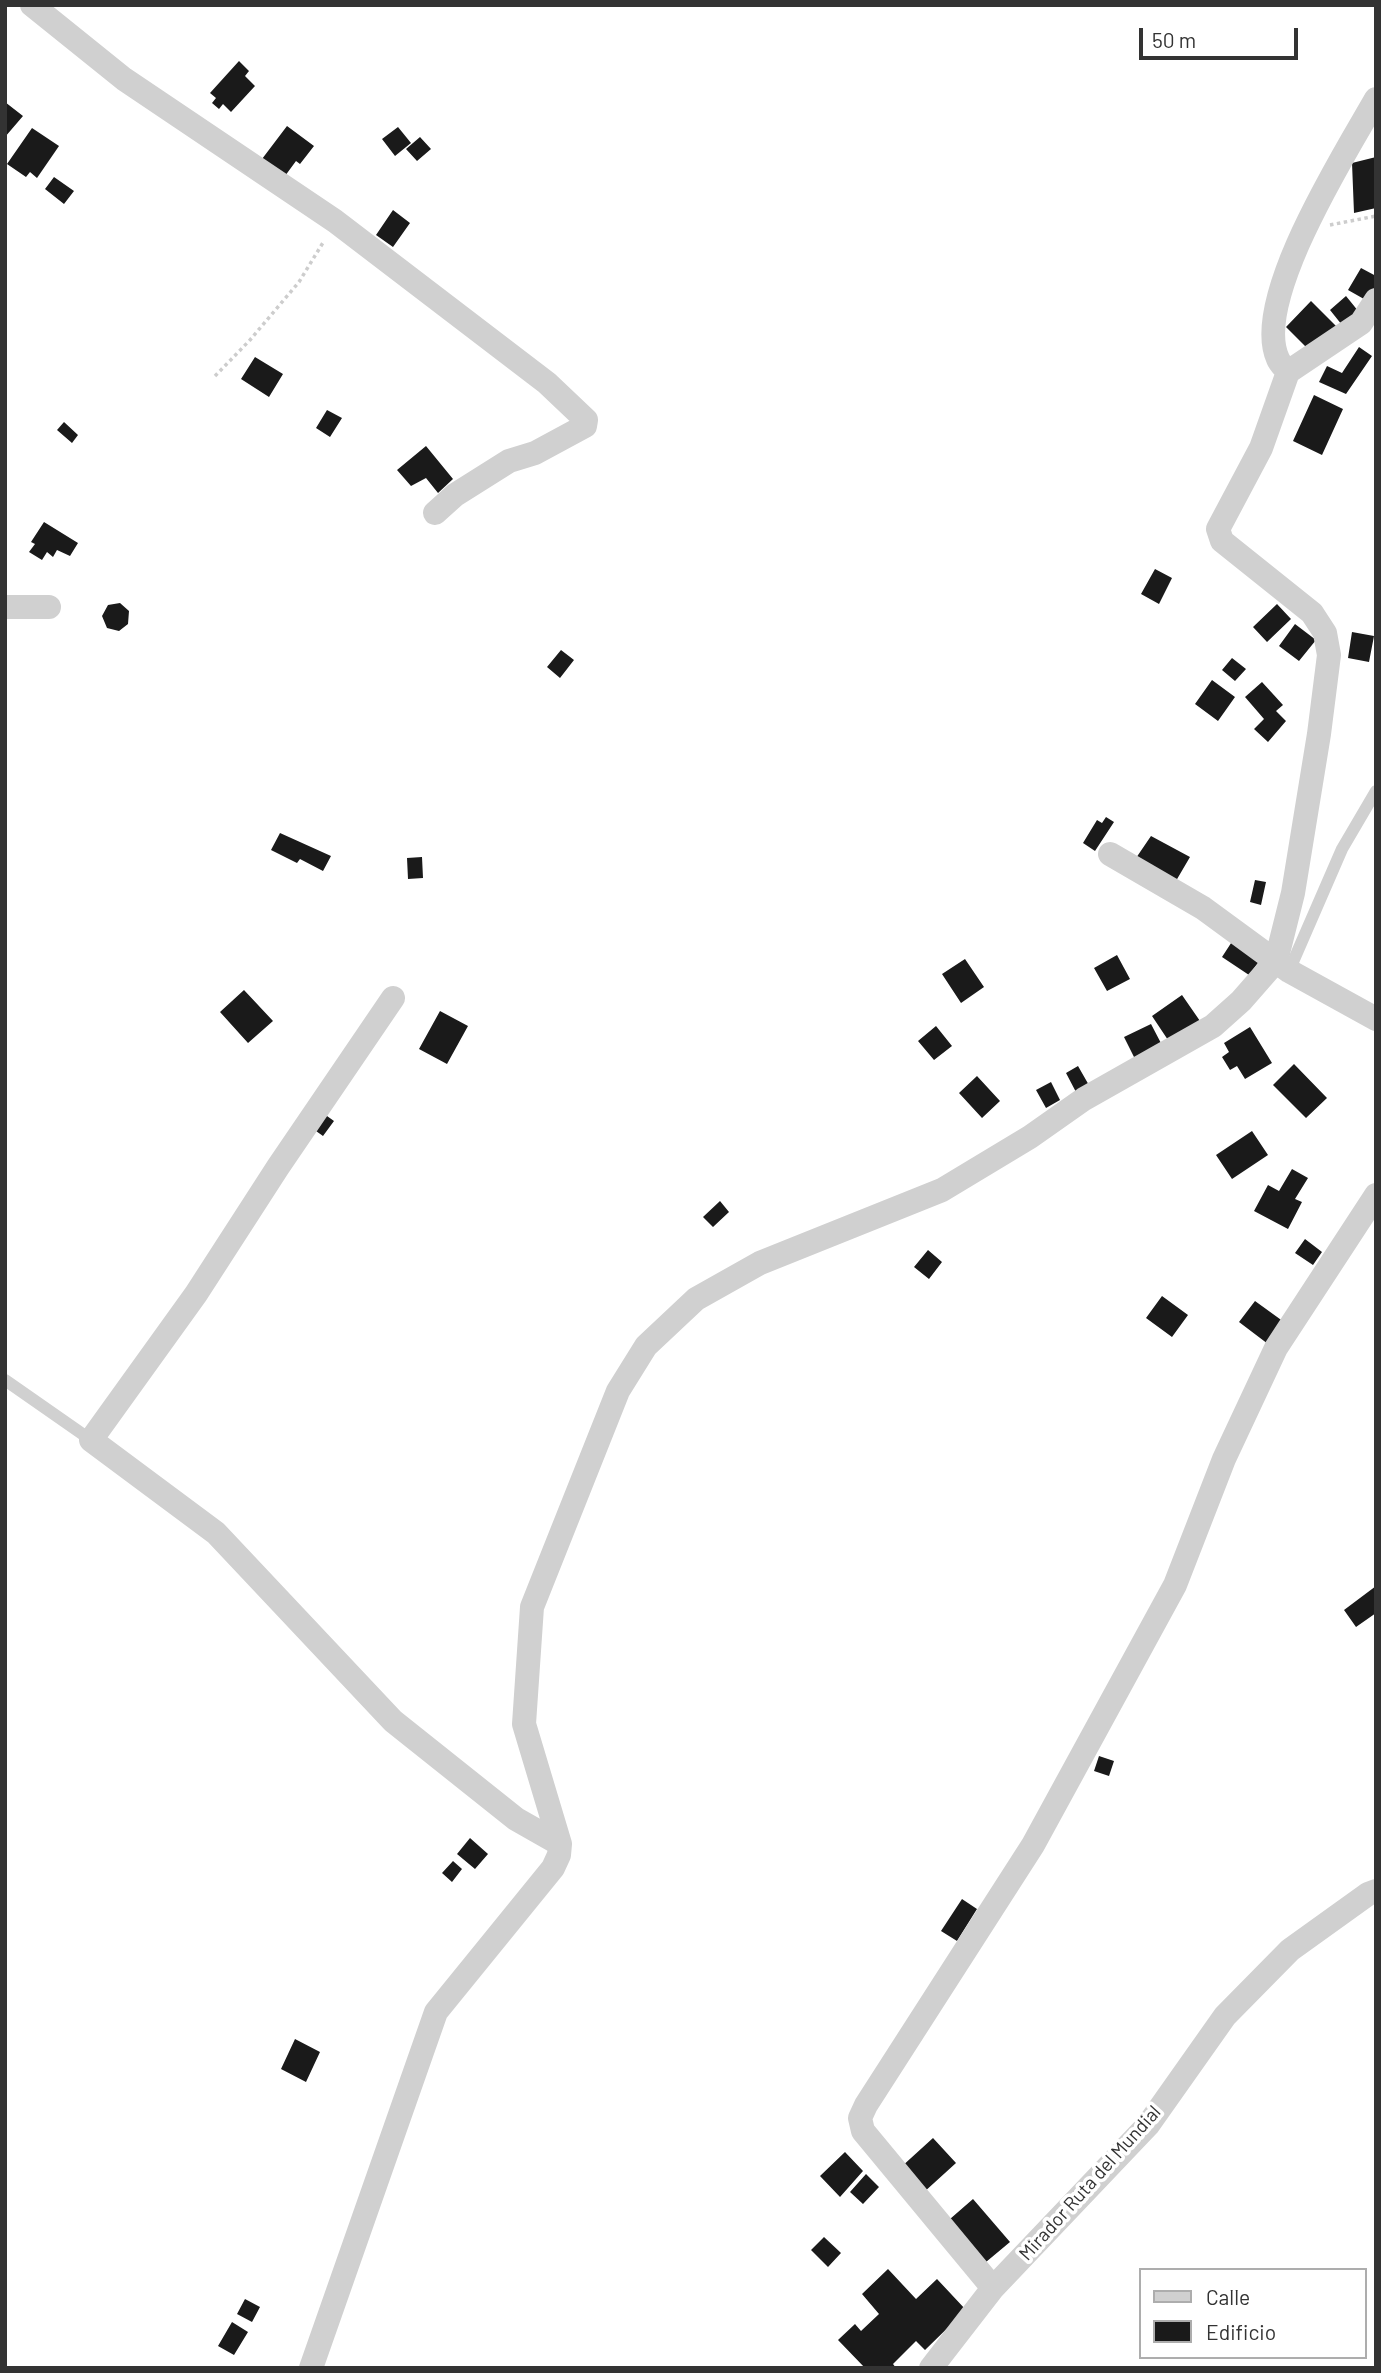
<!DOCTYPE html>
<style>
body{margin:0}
#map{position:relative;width:1381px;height:2373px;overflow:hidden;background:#fff;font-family:Barlow,sans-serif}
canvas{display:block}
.frame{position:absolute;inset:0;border:7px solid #333;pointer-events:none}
.legend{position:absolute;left:1139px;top:2268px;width:228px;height:91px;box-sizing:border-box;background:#fff;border:2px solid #adadad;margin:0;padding:9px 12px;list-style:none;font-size:21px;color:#333}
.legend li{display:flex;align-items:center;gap:14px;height:35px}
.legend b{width:35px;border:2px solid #adadad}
.scale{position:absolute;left:1139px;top:28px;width:159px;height:32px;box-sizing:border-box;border:4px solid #333;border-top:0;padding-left:9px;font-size:21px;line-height:24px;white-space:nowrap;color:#333;-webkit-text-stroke:5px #fff;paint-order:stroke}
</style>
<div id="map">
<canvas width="1381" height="2373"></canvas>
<div class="frame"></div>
<ul class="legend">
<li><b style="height:9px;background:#d0d0d0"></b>Calle</li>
<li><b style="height:19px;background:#1a1a1a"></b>Edificio</li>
</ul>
<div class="scale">50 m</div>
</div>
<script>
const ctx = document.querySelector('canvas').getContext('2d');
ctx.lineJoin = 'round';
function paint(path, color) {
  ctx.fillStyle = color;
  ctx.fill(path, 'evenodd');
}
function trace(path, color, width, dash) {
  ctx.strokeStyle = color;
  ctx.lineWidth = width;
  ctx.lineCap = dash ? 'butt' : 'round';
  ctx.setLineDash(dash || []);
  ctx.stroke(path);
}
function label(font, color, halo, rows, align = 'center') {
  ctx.font = font + ' Barlow,sans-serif';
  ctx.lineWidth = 7;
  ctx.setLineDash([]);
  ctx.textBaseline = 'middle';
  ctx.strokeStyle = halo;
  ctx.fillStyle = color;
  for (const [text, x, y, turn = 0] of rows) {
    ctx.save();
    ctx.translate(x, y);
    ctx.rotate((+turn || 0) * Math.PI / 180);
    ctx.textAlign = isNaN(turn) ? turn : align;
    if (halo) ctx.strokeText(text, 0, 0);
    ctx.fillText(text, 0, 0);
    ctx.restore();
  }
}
paint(new Path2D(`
 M239,61L249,71L245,76L255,86L231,112L223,104L219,109L212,103L216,98L210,93Z
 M5,102L23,116L5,137Z
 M287,126L314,146L300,164L296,161L285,176L262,159Z
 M398,127L411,143L395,156L382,139Z
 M32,128L59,146L37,178L30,172L26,177L7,164Z
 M420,137L431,149L417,161L406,149Z
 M1376,157V208L1354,213L1352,163Z
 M54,177L74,191L64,204L45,189Z
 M393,210L410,223L393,247L376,235Z
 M1361,268L1376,276V295L1371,303L1348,290Z
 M1346,296L1363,317L1346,330L1330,310Z
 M1311,301L1336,326L1311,352L1286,327Z
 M1359,347L1372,356L1346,394L1319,382L1327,366L1342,373Z
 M255,357L283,374L269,397L241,379Z
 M1314,395L1343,409L1322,455L1293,441Z
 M327,410L342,418L330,437L316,428Z
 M64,422L78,435L72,443L57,430Z
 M426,446L453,479L438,493L426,478L411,486L397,470Z
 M44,522L78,543L70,556L57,550L53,557L47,552L42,560L29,552L35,544L31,542Z
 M1155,569L1172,578L1159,604L1141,594Z
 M120,603L129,611L128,624L119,631L107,628L102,616L108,605Z
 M1277,604L1291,619L1267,642L1253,627Z
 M1295,624L1316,640L1299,661L1279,646Z
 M1352,632L1374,636L1369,662L1348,658Z
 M561,650L574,660L560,678L547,667Z
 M1232,658L1246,669L1235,681L1222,670Z
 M1212,680L1235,697L1218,721L1195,704Z
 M1262,682L1283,705L1276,711L1286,721L1268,742L1254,729L1264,719L1245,697Z
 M1106,817L1114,822L1095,851L1083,843L1097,820L1102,823Z
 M280,833L331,856L323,871L300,859L297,863L271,850Z
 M1151,836L1190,857L1173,886L1136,858Z
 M422,857L423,878L408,879L407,858Z
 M1255,880L1266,882L1261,905L1250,902Z
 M1235,937L1263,956L1249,975L1222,957Z
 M1117,955L1130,979L1107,991L1094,968Z
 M965,959L984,987L961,1003L942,974Z
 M244,990L273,1021L248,1043L220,1012Z
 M1182,995L1200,1021L1170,1043L1152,1016Z
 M440,1011L468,1026L447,1064L419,1049Z
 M1151,1024L1163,1047L1136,1061L1124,1037Z
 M936,1026L952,1046L934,1060L918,1041Z
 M1250,1027L1272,1063L1245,1079L1237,1066L1230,1070L1222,1057L1229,1052L1224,1043Z
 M1294,1064L1327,1098L1306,1118L1273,1085Z
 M1078,1066L1090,1087L1077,1094L1066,1073Z
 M977,1076L1000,1101L982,1118L959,1093Z
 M1051,1082L1060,1100L1046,1108L1036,1090Z
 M320,1111L334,1121L323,1136L309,1126Z
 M1252,1131L1268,1155L1232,1179L1216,1155Z
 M1292,1169L1308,1178L1295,1199L1302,1202L1288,1229L1254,1211L1268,1185L1279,1191Z
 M720,1201L729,1212L713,1227L703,1217Z
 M1305,1239L1322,1252L1313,1265L1295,1253Z
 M928,1250L942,1262L929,1279L914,1267Z
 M1162,1296L1188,1315L1172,1337L1146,1318Z
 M1255,1301L1284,1322L1268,1344L1239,1322Z
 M1376,1586V1613L1356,1627L1344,1610Z
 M1099,1756L1114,1761L1109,1776L1094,1771Z
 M470,1838L488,1854L475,1869L457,1854Z
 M453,1861L462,1869L452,1882L442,1873Z
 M962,1899L977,1909L957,1941L941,1931Z
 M295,2039L320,2052L306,2082L281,2069Z
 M933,2138L956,2163L923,2193L900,2168Z
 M845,2152L863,2171L840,2197L820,2176Z
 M866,2174L879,2187L863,2204L850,2192Z
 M973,2199L1010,2242L986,2262L950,2219Z
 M824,2237L841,2253L828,2267L811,2250Z
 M888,2269L916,2299L937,2279L966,2310L925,2350L916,2341L893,2364L896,2368H865L838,2340L855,2324L861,2331L879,2314L862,2294Z
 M245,2299L260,2307L252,2322L237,2314Z
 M232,2322L248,2332L234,2355L218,2346Z`), '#1a1a1a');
trace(new Path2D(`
 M1330,225L1376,216
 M215,376L250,340L299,282L324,241`), '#cdcdcd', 3.5, [3.5, 3.5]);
trace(new Path2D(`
 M1289,971L1342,849L1376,791
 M5,1380L91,1440`), '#d0d0d0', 12);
trace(new Path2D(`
 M32,5L124,79L335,221L547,383L586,420L585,426L535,453L509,461L455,495L435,513
 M1288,372C1285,368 1280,364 1278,359C1251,301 1346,152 1376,99
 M5,607H49
 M1110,854L1203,908L1289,971L1376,1019
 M393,998L278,1167L196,1294L91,1440L216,1533L393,1721L516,1819L560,1844
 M993,2288L863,2131L860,2118L866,2105L1033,1845L1175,1585L1224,1459L1276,1348L1376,1195
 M311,2368L436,2012L553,1868L559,1855L560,1844L524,1724L532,1607L618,1391L646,1346L696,1299L760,1263L942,1190L1030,1137L1084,1099L1213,1026L1241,1001L1276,961L1293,893L1319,734L1329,655L1325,633L1312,613L1222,541L1218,529L1261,448L1288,372L1361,323L1376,300
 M931,2368L993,2288L1148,2125L1225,2016L1290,1950L1368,1894L1376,1891`), '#d0d0d0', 24);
label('19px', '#333', '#fff', [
 ["Mirador Ruta del Mundial",1090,2183,-48]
]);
</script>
